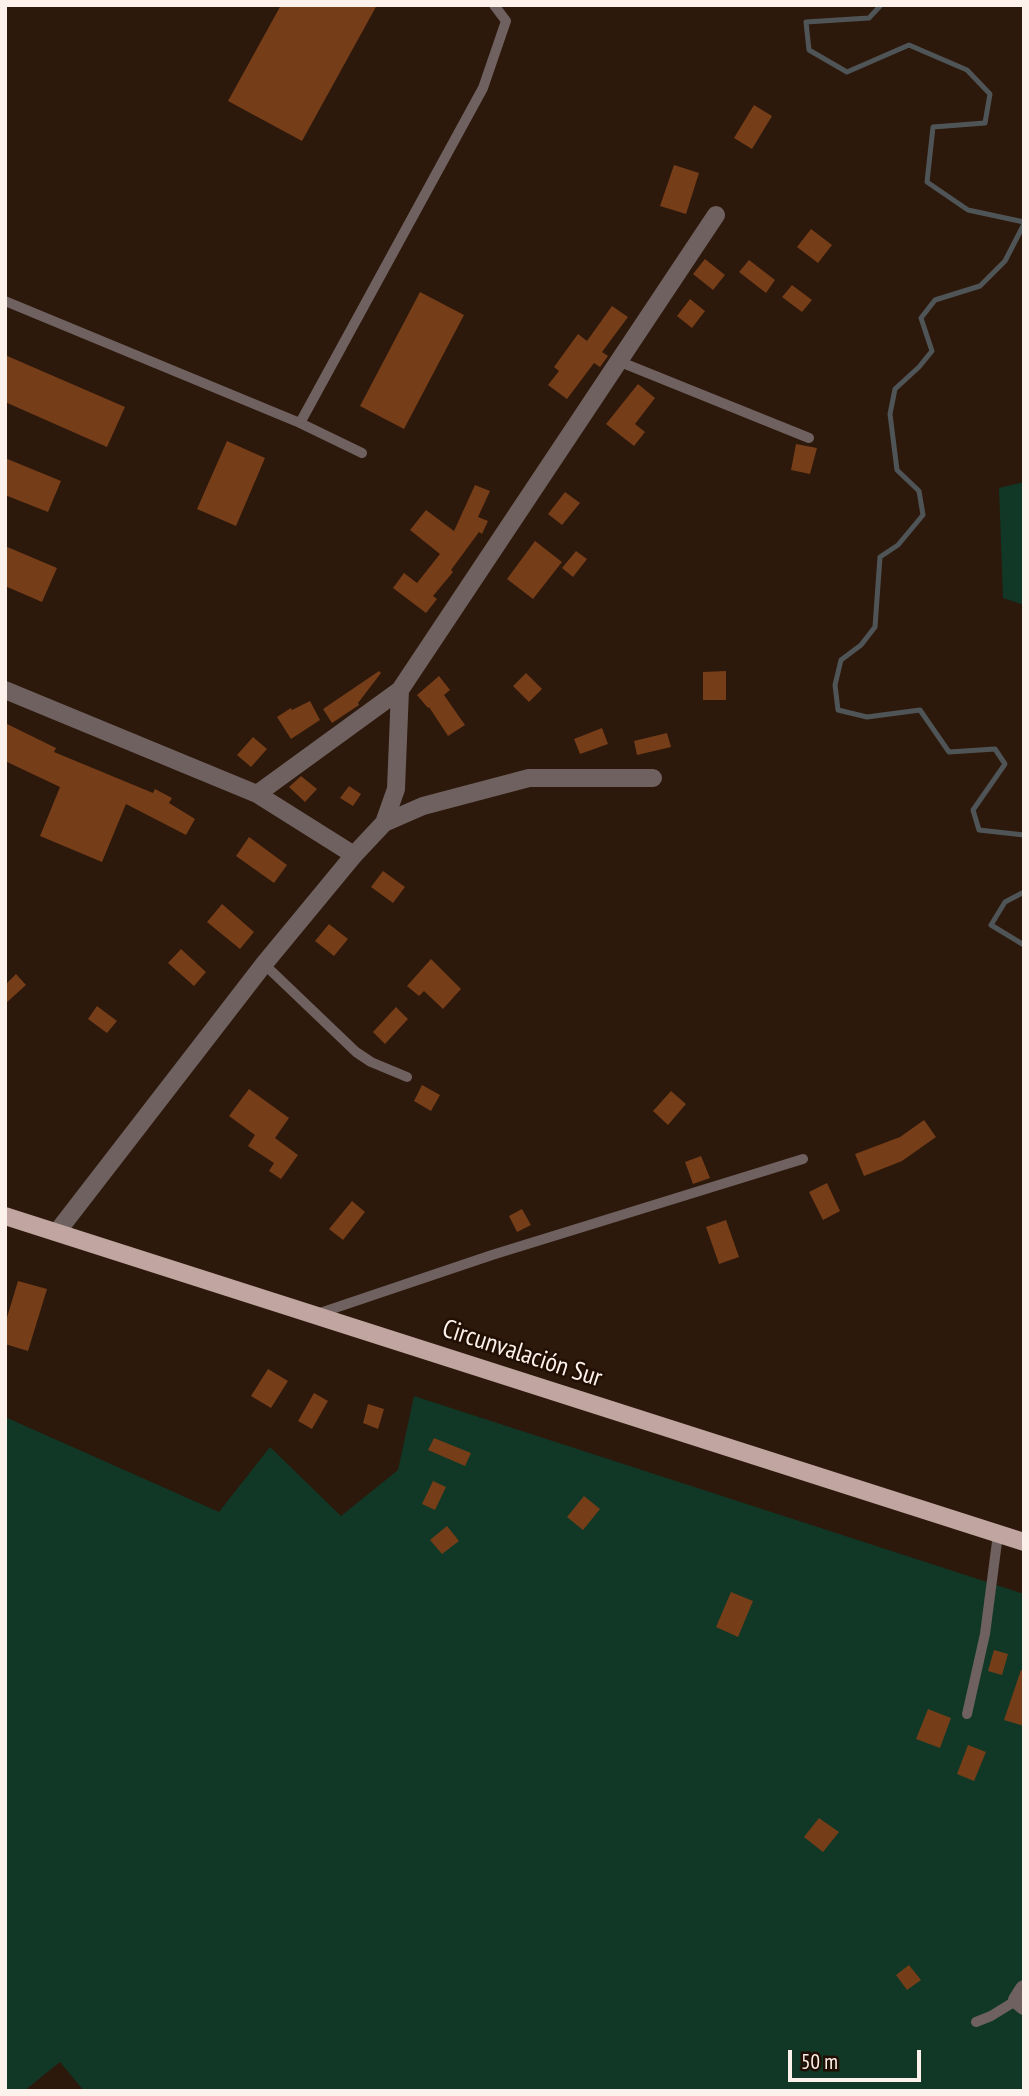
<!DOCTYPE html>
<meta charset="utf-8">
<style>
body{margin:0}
#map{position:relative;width:1029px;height:2096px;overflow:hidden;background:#2d180c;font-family:"PT Sans Narrow",sans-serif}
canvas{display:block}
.frame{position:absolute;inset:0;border:7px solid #fdf1eb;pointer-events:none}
.scale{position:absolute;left:788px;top:2050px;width:133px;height:32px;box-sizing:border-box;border:4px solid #fdf1eb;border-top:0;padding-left:9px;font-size:21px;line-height:24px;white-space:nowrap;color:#fdf1eb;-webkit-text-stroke:5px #220f04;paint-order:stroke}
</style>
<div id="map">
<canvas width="1029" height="2096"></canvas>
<div class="frame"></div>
<div class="scale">50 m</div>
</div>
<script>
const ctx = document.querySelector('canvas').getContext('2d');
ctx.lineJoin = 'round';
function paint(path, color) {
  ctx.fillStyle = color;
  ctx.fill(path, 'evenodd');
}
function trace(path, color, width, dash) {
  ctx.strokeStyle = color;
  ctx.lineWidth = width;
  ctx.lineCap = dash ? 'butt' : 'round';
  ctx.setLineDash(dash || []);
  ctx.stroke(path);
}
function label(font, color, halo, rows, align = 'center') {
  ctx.font = font + ' "PT Sans Narrow",sans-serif';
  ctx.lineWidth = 5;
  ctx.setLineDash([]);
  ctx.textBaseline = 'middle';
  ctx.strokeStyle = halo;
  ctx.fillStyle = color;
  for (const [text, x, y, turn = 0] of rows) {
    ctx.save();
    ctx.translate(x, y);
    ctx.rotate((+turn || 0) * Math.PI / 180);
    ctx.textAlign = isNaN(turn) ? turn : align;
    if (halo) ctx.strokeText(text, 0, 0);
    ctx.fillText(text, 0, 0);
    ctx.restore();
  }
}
paint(new Path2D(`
 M1024,482V605L1003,598L999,488Z
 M414,1396L1024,1594V2091H84L60,2062L24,2091H5V1417L219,1512L270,1447L341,1516L398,1470Z`), '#113826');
trace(new Path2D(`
 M881,5L869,18L806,22L809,50L847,72L909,45L967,70L990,94L985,123L933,127L927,182L968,210L1024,222
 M1024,224L1005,261L980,286L935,300L921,318L932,351L919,367L895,389L890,414L897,470L919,491L923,515L898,545L880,557L875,627L861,645L841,660L835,685L838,710L867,717L920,710L949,752L995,749L1005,764L973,810L979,830L1024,835
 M1024,892L1005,902L991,925L1024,945`), '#4f5557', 5);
paint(new Path2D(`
 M281,5H377L302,141L228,101Z
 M754,105L772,116L752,149L734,138Z
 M674,165L699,173L686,214L660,206Z
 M811,229L832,245L818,263L797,247Z
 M705,259L725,275L713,290L693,274Z
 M749,260L775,280L766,293L739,272Z
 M792,285L812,300L802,312L782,297Z
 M420,292L464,315L404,429L360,406Z
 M690,299L705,311L692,328L677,316Z
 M612,306L628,317L602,352L608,356L600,367L594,363L567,399L548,385L559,371L554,367L578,334L587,341Z
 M5,355L125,407L107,447L5,402Z
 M638,384L655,398L635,424L645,432L634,446L606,424Z
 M227,441L265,458L236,526L197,509Z
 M796,444L817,448L810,474L791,470Z
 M5,458L61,481L48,512L5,495Z
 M475,485L490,491L478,517L488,521L482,534L479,532L451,570L453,572L433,596L437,599L426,613L393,588L404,573L417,583L440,554L410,530L426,510L454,531Z
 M565,492L580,503L562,525L548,514Z
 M535,541L562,562L533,599L507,579Z
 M5,546L57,568L42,602L5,586Z
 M576,551L587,559L573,577L562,568Z
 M379,671L381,673L358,703L359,705L332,723L323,709Z
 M726,671V700H703V672Z
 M526,673L542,689L529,702L513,686Z
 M439,676L450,690L444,695L465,725L448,736L429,707L428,708L417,695Z
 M310,701L320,720L291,739L277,717L291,708L292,710Z
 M5,723L56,748L54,752L153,793L155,789L172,798L169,803L195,819L186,835L126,804L102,862L40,836L60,787L5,761Z
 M602,728L608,744L580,754L574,739Z
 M667,733L671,747L637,755L634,741Z
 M253,737L267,749L251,767L237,755Z
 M301,776L317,789L305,802L289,787Z
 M349,786L361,794L353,806L340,798Z
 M249,837L287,865L274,883L236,856Z
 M383,871L405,887L393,903L371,887Z
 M222,904L254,932L240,949L207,922Z
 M329,924L348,939L334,956L315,941Z
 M181,949L206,972L194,986L168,963Z
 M431,959L461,989L443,1009L424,991L419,996L407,986Z
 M16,974L26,985L5,1004V985Z
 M97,1006L117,1021L107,1033L88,1019Z
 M396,1007L408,1019L385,1044L373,1032Z
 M422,1085L440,1095L431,1111L414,1101Z
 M249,1089L289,1118L275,1138L298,1155L281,1179L269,1171L274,1163L248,1146L255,1135L229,1116Z
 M671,1091L686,1104L668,1125L653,1111Z
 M924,1120L936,1137L902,1161L864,1176L855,1154L900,1137Z
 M701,1156L710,1178L693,1184L685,1162Z
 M827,1183L840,1211L823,1220L809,1192Z
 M352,1201L365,1212L343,1240L329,1229Z
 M522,1209L531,1225L517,1232L509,1216Z
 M726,1220L739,1257L719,1264L706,1227Z
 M18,1281L47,1289L28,1351L5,1344V1324Z
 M268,1369L288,1381L271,1408L251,1396Z
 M314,1393L328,1401L312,1429L298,1421Z
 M368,1404L384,1409L378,1429L363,1423Z
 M434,1438L471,1453L465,1466L428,1450Z
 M433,1481L446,1487L435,1510L422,1504Z
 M584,1496L600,1509L583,1530L567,1517Z
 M447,1526L459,1541L442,1554L430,1540Z
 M731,1592L753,1601L738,1637L716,1627Z
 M994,1650L1008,1654L1002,1675L988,1671Z
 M1021,1670L1024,1671V1726L1004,1720Z
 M928,1709L951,1718L940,1748L916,1739Z
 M968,1745L986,1752L974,1781L957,1774Z
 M819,1818L839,1832L823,1852L804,1837Z
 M909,1965L921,1980L907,1990L896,1975Z`), '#753d18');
trace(new Path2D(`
 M5,301L300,423L362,453
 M618,361L809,438
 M300,423L483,88L506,21L494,5
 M264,964L356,1052L371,1062L407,1077
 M317,1314L492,1255L803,1159
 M967,1714L985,1634L998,1534
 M976,2022L991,2016L1017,2000`), '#6e615f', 10);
trace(new Path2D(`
 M5,690L257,794L354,855
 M257,794L400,690
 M384,823L423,806L529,778H653
 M57,1232L264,964L354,855L384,823L396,789L400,690L716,215
 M1024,1989L1017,2000L1024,2006`), '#6e615f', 18);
trace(new Path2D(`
 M5,1216L1024,1542`), '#c0a5a0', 18);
label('26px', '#fdf1eb', '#220f04', [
 ["Circunvalación Sur",522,1354,18]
]);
</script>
